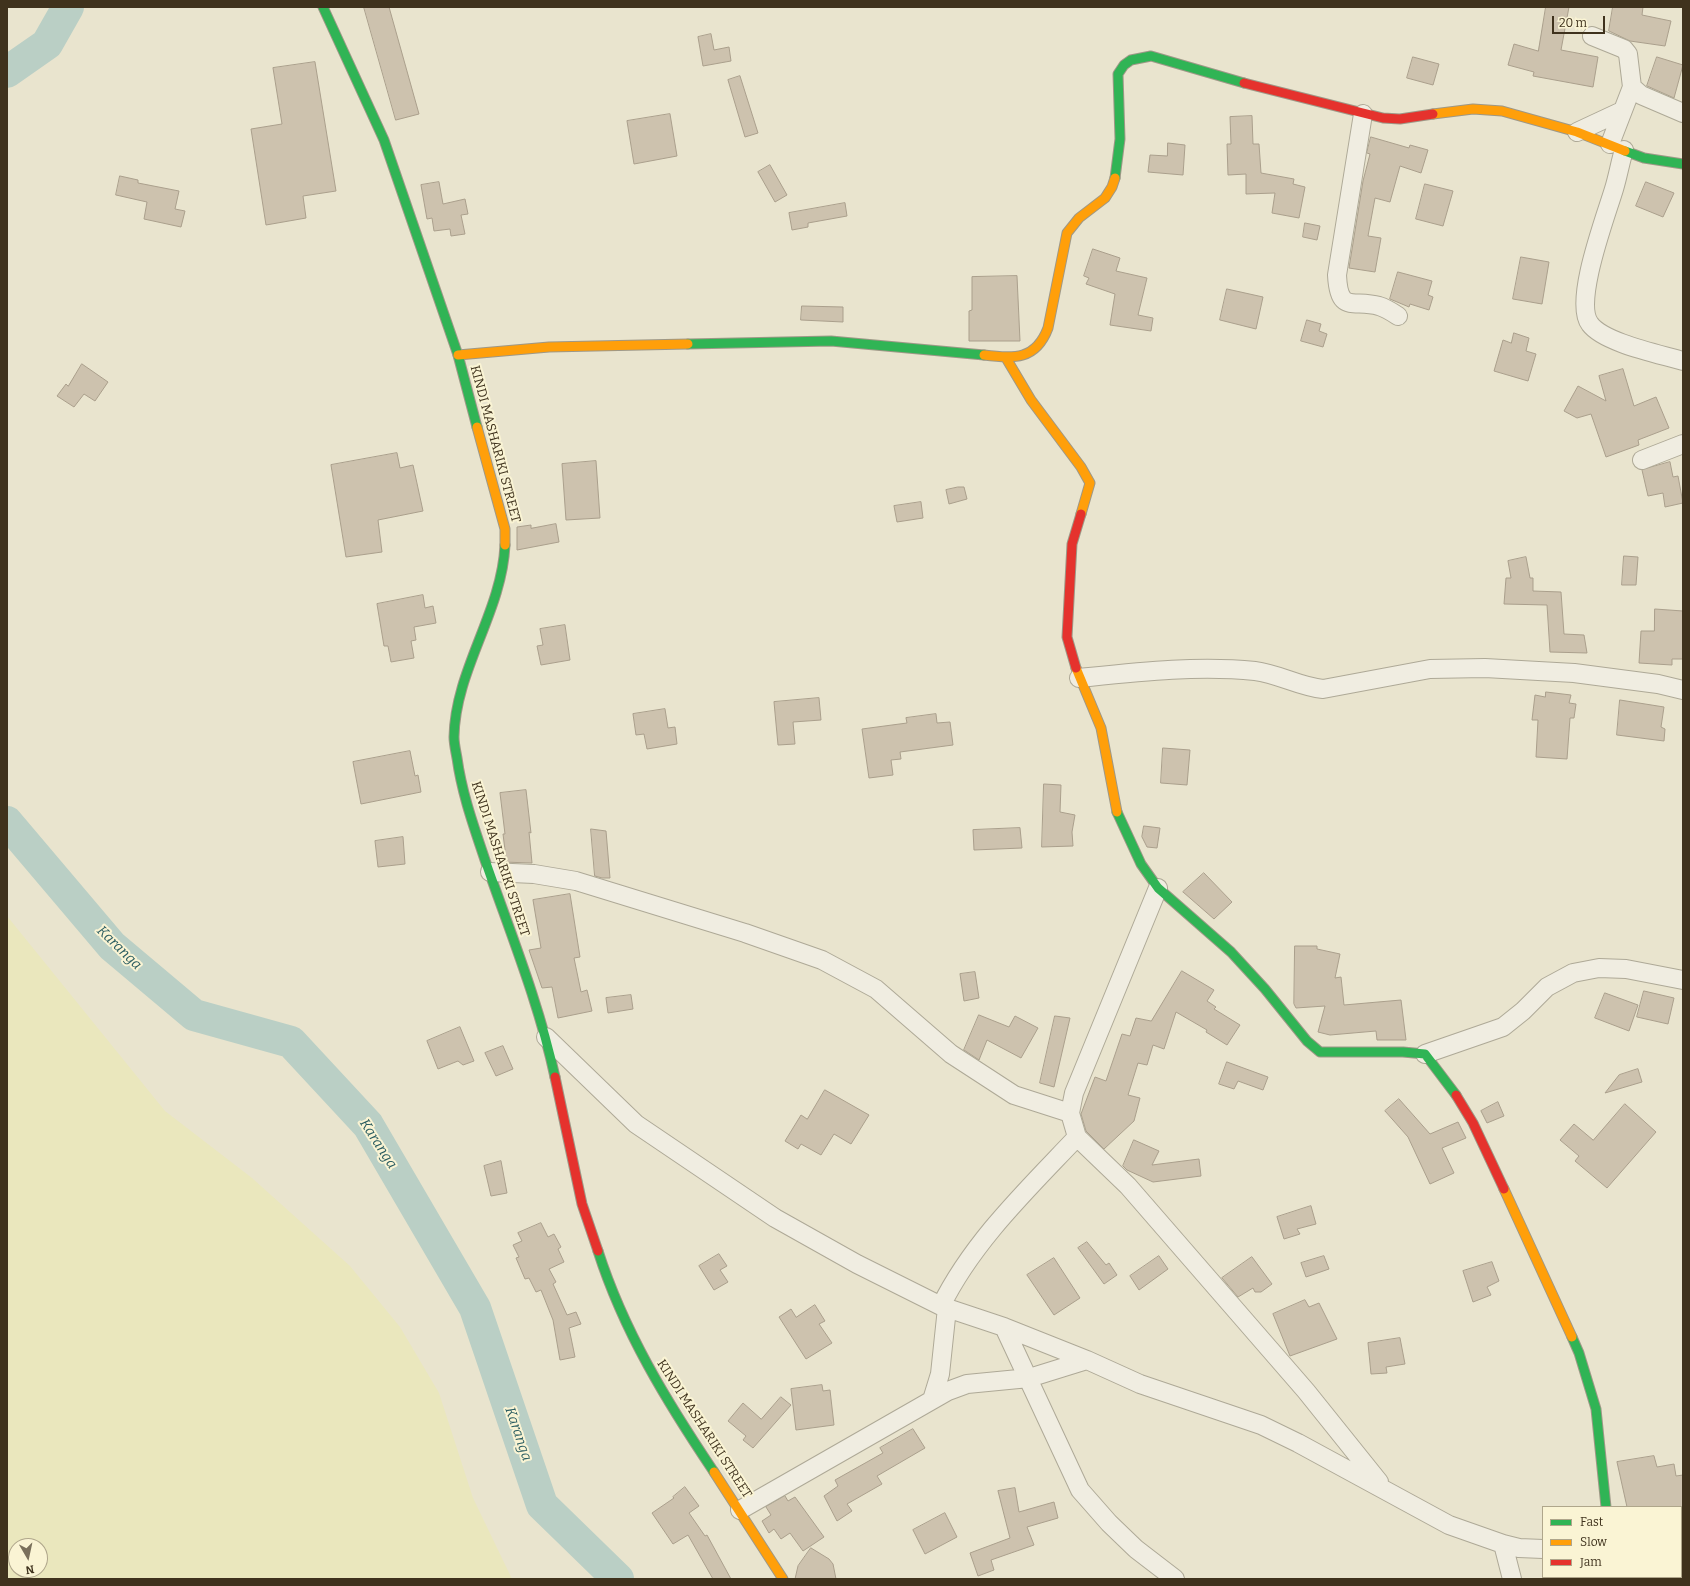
<!DOCTYPE html>
<style>
body{margin:0}
#map{position:relative;width:1690px;height:1586px;overflow:hidden;background:#e9e4ce;font-family:Bitter,serif}
canvas{display:block}
.frame{position:absolute;inset:0;border:8px solid #3f321d;pointer-events:none}
.legend{position:absolute;left:1542px;top:1506px;width:140px;height:72px;box-sizing:border-box;background:#faf4d4;border:1px solid #afa68b;margin:0;padding:5px 7px;list-style:none;font-size:12px;color:#3f321d}
.legend li{display:flex;align-items:center;gap:8px;height:20px}
.legend b{width:20px;border:1px solid #afa68b}
.north{position:absolute;left:8px;top:1538px;width:40px;height:40px;box-sizing:border-box;background:#faf4d4;border:1px solid #afa68b;border-radius:50%;rotate:171deg;font-size:11px;font-weight:700;line-height:16px;text-align:center;color:#3f321d}
.north::after{content:'';display:block;margin:auto;width:14px;height:18px;background:#7a705b;clip-path:polygon(50% 0,100% 100%,50% 72%,0 100%)}
.scale{position:absolute;left:1552px;top:16px;width:53px;height:18px;box-sizing:border-box;border:2px solid #3f321d;border-top:0;padding-left:5px;font-size:12px;line-height:14px;white-space:nowrap;color:#3f321d;-webkit-text-stroke:3px #faf4d4;paint-order:stroke}
</style>
<div id="map">
<canvas width="1690" height="1586"></canvas>
<div class="frame"></div>
<ul class="legend">
<li><b style="height:5px;background:#30b455"></b>Fast</li>
<li><b style="height:5px;background:#ff9f0a"></b>Slow</li>
<li><b style="height:5px;background:#e5322d"></b>Jam</li>
</ul>
<div class="north">N</div>
<div class="scale">20 m</div>
</div>
<script>
const ctx = document.querySelector('canvas').getContext('2d');
ctx.lineJoin = 'round';
function paint(path, color) {
  ctx.fillStyle = color;
  ctx.fill(path, 'evenodd');
}
function trace(path, color, width, dash) {
  ctx.strokeStyle = color;
  ctx.lineWidth = width;
  ctx.lineCap = dash ? 'butt' : 'round';
  ctx.setLineDash(dash || []);
  ctx.stroke(path);
}
function label(font, color, halo, rows, align = 'center') {
  ctx.font = font + ' Bitter,serif';
  ctx.lineWidth = 4;
  ctx.setLineDash([]);
  ctx.textBaseline = 'middle';
  ctx.strokeStyle = halo;
  ctx.fillStyle = color;
  for (const [text, x, y, turn = 0] of rows) {
    ctx.save();
    ctx.translate(x, y);
    ctx.rotate((+turn || 0) * Math.PI / 180);
    ctx.textAlign = isNaN(turn) ? turn : align;
    if (halo) ctx.strokeText(text, 0, 0);
    ctx.fillText(text, 0, 0);
    ctx.restore();
  }
}
paint(new Path2D(`
 M7,916L165,1111L252,1178L350,1266L400,1327L439,1393L473,1498L512,1579H7ZM16,1546H40V1570H16Z`), '#eae7bd');
trace(new Path2D(`
 M7,72L47,44L68,7
 M7,822L112,946L194,1015L291,1042L368,1125L475,1308L542,1505L618,1579`), '#bacfc5', 32);
const building = new Path2D(`
 M364,7H389L419,114L396,120Z
 M1546,7H1569L1561,50L1598,57L1593,87L1533,76L1534,72L1508,65L1514,44L1538,51Z
 M1613,7H1643L1642,15L1671,21L1665,46L1630,41L1609,31Z
 M711,34L714,50L729,47L731,61L703,66L698,37Z
 M1413,57L1439,64L1433,85L1407,78Z
 M1657,57L1683,65L1674,98L1647,86Z
 M315,62L336,191L303,196L306,218L266,225L251,129L282,124L273,68Z
 M740,76L758,133L745,137L728,80Z
 M670,114L677,156L634,164L627,121Z
 M1252,116L1253,144H1259L1261,173L1294,179L1293,184L1305,187L1299,218L1272,213L1275,193L1246,194V174L1228,175L1227,144H1231L1230,117Z
 M1371,137L1409,148L1410,145L1428,150L1421,173L1400,166L1390,202L1375,198L1368,236L1381,238L1375,272L1349,268L1363,181L1370,154L1367,153Z
 M1168,143L1185,145L1183,175L1148,172L1150,155L1167,156Z
 M770,165L787,195L775,202L758,172Z
 M120,176L138,180V183L179,191L175,209L185,211L181,227L144,219L147,202L116,195Z
 M439,182L443,204L465,199L468,214L461,215L465,234L451,236L450,229L434,231L432,218L427,219L421,185Z
 M1646,182L1674,193L1663,217L1636,206Z
 M1425,184L1453,191L1443,226L1416,219Z
 M845,203L847,216L808,223V227L792,230L789,213Z
 M1305,223L1320,226L1317,240L1303,237Z
 M1093,249L1120,258L1116,271L1147,278L1138,315L1153,318L1151,331L1110,325L1115,294L1086,284L1089,278L1084,276Z
 M1521,257L1549,262L1542,304L1513,299Z
 M1398,272L1432,281L1428,295L1433,297L1429,310L1410,304L1409,307L1390,299Z
 M1017,276L1020,341H969V311L972,310V277Z
 M1227,289L1263,297L1256,329L1220,320Z
 M802,306L843,307V322L801,320Z
 M1307,320L1321,324L1319,331L1327,334L1323,347L1301,341Z
 M1514,333L1529,338L1526,351L1536,354L1528,381L1494,371L1503,340L1511,343Z
 M82,364L108,382L95,401L84,394L74,407L57,396L66,384L68,386Z
 M1623,369L1634,406L1656,397L1669,428L1638,440L1639,445L1606,457L1591,414L1577,418L1564,411L1578,386L1606,401L1599,376Z
 M397,453L400,468L413,465L423,511L378,520L382,552L346,557L331,465Z
 M596,461L600,518L566,520L562,464Z
 M1670,462L1673,477L1678,476L1683,503L1665,507L1663,493L1648,496L1642,470Z
 M958,487H964L967,499L949,504L946,490Z
 M921,502L923,518L897,522L894,506Z
 M556,524L559,542L517,550V527L531,525V528Z
 M1624,556L1638,557L1636,585H1622Z
 M1526,557L1530,578H1533V591L1561,592L1564,634L1584,635L1587,653L1550,652L1547,605L1504,604L1506,578H1511L1508,561Z
 M423,595L425,608L433,606L436,623L414,627L416,640L411,641L414,658L391,662L388,646H384L377,604Z
 M1655,609L1683,611V659H1672V665L1639,663L1641,631H1654Z
 M565,625L570,660L541,665L537,646L543,645L540,629Z
 M1546,692L1571,695L1569,703L1576,704L1574,718H1570L1567,759L1536,757L1538,720H1532L1535,695L1545,697Z
 M819,698L821,720L793,722L795,744L778,745L774,702Z
 M1620,700L1664,707L1661,727L1665,729L1664,741L1617,735Z
 M665,709L668,728L675,727L677,744L647,749L644,734L636,735L633,714Z
 M936,714L937,723L950,722L953,745L900,752L901,759L891,760L893,775L869,778L862,729L907,723L906,718Z
 M1163,748L1190,750L1187,785L1161,783Z
 M410,751L415,776L418,775L421,792L361,804L353,762Z
 M1044,784L1061,785L1060,812L1075,815L1072,832L1073,846L1042,847Z
 M526,790L531,833L529,832L532,863L502,862L501,850H505L503,834H505L500,793Z
 M1144,826L1160,828L1157,848L1147,847L1142,837Z
 M1020,828L1022,848L974,850L973,830Z
 M591,829L606,831L610,878H602L595,876Z
 M403,837L405,864L378,867L375,841Z
 M1204,873L1232,902L1214,919L1183,892Z
 M570,894L580,957L574,958L581,992L587,990L592,1011L558,1018L552,987L542,988L529,950L541,948L533,900Z
 M1295,946H1317V949L1340,954L1335,978L1341,977L1344,1005L1401,1000L1406,1040H1377L1376,1031L1330,1035L1318,1032L1325,1006L1296,1008L1294,1004Z
 M1182,971L1214,990L1207,1001L1216,1007L1214,1009L1240,1025L1227,1045L1206,1032L1207,1030L1176,1012L1164,1049L1153,1045L1147,1065L1138,1063L1128,1095L1140,1098L1134,1121L1104,1149L1086,1131L1081,1114L1095,1077L1106,1081L1122,1034L1130,1036L1136,1018L1151,1021Z
 M975,972L979,998L964,1001L960,974Z
 M1644,991L1674,998L1668,1024L1637,1017Z
 M1605,993L1638,1005L1629,1031L1595,1018Z
 M631,995L633,1009L608,1013L606,998Z
 M979,1015L1009,1027L1015,1016L1038,1028L1021,1058L987,1040L979,1060L964,1050Z
 M1055,1016L1070,1018L1054,1087L1040,1083Z
 M460,1027L474,1061L463,1065L458,1061L438,1069L427,1041Z
 M503,1046L513,1069L496,1076L485,1053Z
 M1227,1062L1268,1077L1263,1090L1238,1081L1234,1089L1219,1084Z
 M1638,1069L1642,1082L1605,1093L1619,1075Z
 M825,1090L869,1115L851,1144L834,1134L821,1155L801,1144L798,1149L785,1141L801,1115L807,1119Z
 M1399,1099L1430,1134L1458,1122L1466,1138L1442,1148L1454,1173L1430,1184L1408,1137L1385,1111Z
 M1498,1102L1504,1116L1487,1123L1481,1111Z
 M1625,1104L1656,1132L1607,1188L1575,1161L1579,1156L1560,1140L1574,1124L1593,1140Z
 M1134,1140L1159,1151L1152,1165L1199,1159L1201,1176L1153,1182L1127,1170L1123,1166Z
 M501,1161L507,1193L491,1196L484,1166Z
 M1311,1206L1316,1224L1297,1229L1300,1234L1284,1239L1277,1217Z
 M541,1223L548,1237L554,1234L561,1247L558,1249L564,1262L549,1269L556,1282L553,1284L567,1315L576,1312L581,1324L569,1328L575,1357L560,1360L553,1320L541,1290L536,1292L529,1278L525,1279L516,1258L519,1257L513,1245L522,1241L518,1233Z
 M1087,1242L1106,1265L1109,1263L1117,1275L1104,1284L1078,1248Z
 M719,1254L727,1266L720,1270L728,1282L714,1290L699,1266Z
 M1159,1256L1168,1269L1139,1290L1130,1276Z
 M1324,1256L1329,1269L1306,1277L1301,1263Z
 M1252,1257L1272,1284L1261,1292H1255L1253,1288L1238,1297L1222,1278Z
 M1054,1258L1080,1298L1054,1315L1027,1275Z
 M1492,1262L1499,1281L1487,1287L1491,1295L1473,1302L1463,1271Z
 M1305,1300L1309,1307L1319,1303L1337,1339L1290,1356L1273,1314Z
 M815,1305L825,1321L819,1324L832,1343L806,1359L779,1317L791,1309L796,1317Z
 M1400,1338L1405,1364L1386,1367L1387,1373L1371,1374L1368,1343Z
 M822,1385L823,1391L830,1390L834,1425L796,1430L791,1389Z
 M781,1397L791,1405L753,1448L743,1440L746,1436L728,1421L743,1403L761,1419Z
 M913,1429L925,1448L877,1476L882,1484L847,1504L852,1511L837,1521L824,1496L838,1486L835,1480L883,1453L880,1448Z
 M1654,1456L1657,1467L1674,1464L1676,1476L1683,1475V1507H1627L1617,1462Z
 M685,1487L699,1506L689,1513L705,1536L707,1535L731,1579H713L688,1535L673,1544L652,1513L674,1498L673,1497Z
 M1015,1488L1019,1512L1054,1502L1058,1518L1027,1527L1034,1545L991,1560L994,1570L978,1576L970,1553L1010,1538L998,1491Z
 M785,1496L788,1501L795,1497L824,1537L803,1551L790,1533L781,1539L774,1529L769,1533L762,1521L771,1515L766,1507Z
 M945,1513L957,1537L925,1554L913,1530Z
 M811,1548L829,1559L833,1564L836,1579H795L798,1566Z`);
paint(building, '#cdc2ae');
trace(building, '#aa9f8c', 1);
const street = new Path2D(`
 M1592,36L1624,49L1628,54L1632,87L1641,95L1683,113
 M1363,114L1337,275C1339,314 1352,299 1379,306C1386,308 1392,312 1398,316
 M1577,132L1622,111
 M1610,144L1632,87
 M1624,150C1620,163 1618,176 1614,189C1606,216 1573,302 1590,324C1604,343 1660,354 1683,361
 M1642,460L1683,444
 M1079,678C1137,672 1197,665 1255,671C1279,674 1300,687 1323,689L1430,669L1485,668L1574,673L1658,684L1683,690
 M490,872L534,874L576,881L745,933L822,960L876,989L951,1054L1014,1095L1070,1113
 M1158,888L1074,1093L1070,1113L1077,1137L1128,1186L1306,1391L1379,1482
 M546,1037L636,1124L775,1218L857,1264L941,1306L1004,1327L1087,1360L1140,1384L1261,1425L1298,1443L1449,1525L1503,1544L1519,1548L1543,1549
 M1425,1054L1503,1027L1523,1011L1547,987L1573,973L1599,968L1626,969L1683,980
 M941,1306C973,1241 1028,1189 1077,1137
 M1004,1327L1080,1490L1109,1523L1136,1549L1175,1579
 M932,1400L940,1374L947,1308
 M740,1510L948,1391L967,1384L1029,1378L1087,1360
 M1681,1524H1683
 M1503,1544L1512,1579`);
const fast = new Path2D(`
 M323,7L384,140L458,355L477,427
 M1625,151L1644,158L1683,164
 M1115,178L1120,139L1118,74L1124,65L1131,60L1151,56L1244,83
 M688,344L831,341L984,355
 M505,545C502,612 455,670 454,737C454,744 456,752 457,758C462,794 474,827 485,860C510,932 539,1003 555,1077
 M1117,812L1141,864L1158,888L1231,952L1265,989L1307,1041L1320,1052H1403L1425,1054L1456,1095
 M598,1251C624,1332 667,1402 714,1472
 M1572,1337L1579,1353L1596,1409L1606,1507`);
const slow = new Path2D(`
 M1433,114L1473,109L1502,111L1577,132L1625,151
 M458,355L549,347L688,344
 M984,355C1014,359 1036,360 1048,328L1067,233L1079,218L1105,198L1112,187L1115,178
 M1006,358L1031,400L1081,467L1090,483L1081,514
 M477,427L505,529V545
 M1076,668L1101,728L1117,812
 M1504,1189L1572,1337
 M714,1472L783,1579`);
const jam = new Path2D(`
 M1244,83L1383,118L1400,119L1433,114
 M1076,668L1067,637L1072,544L1081,514
 M555,1077L582,1204L598,1251
 M1456,1095L1473,1123L1504,1189`);
trace(street, '#aea997', 20);
trace(fast, '#9e9887', 11);
trace(slow, '#9e9887', 11);
trace(jam, '#9e9887', 11);
trace(street, '#f0ede1', 18);
trace(fast, '#30b455', 9);
trace(slow, '#ff9f0a', 9);
trace(jam, '#e5322d', 9);
label('13px', '#3f321d', '#faf4d4', [
 ["KINDI MASHARIKI STREET",495,444,75],
 ["KINDI MASHARIKI STREET",500,859,72],
 ["KINDI MASHARIKI STREET",704,1429,57]
]);
label('italic 14px', '#2a5c60', '#faf4d4', [
 ["Karanga",119,948,44],
 ["Karanga",378,1144,57],
 ["Karanga",518,1434,71]
]);
</script>
